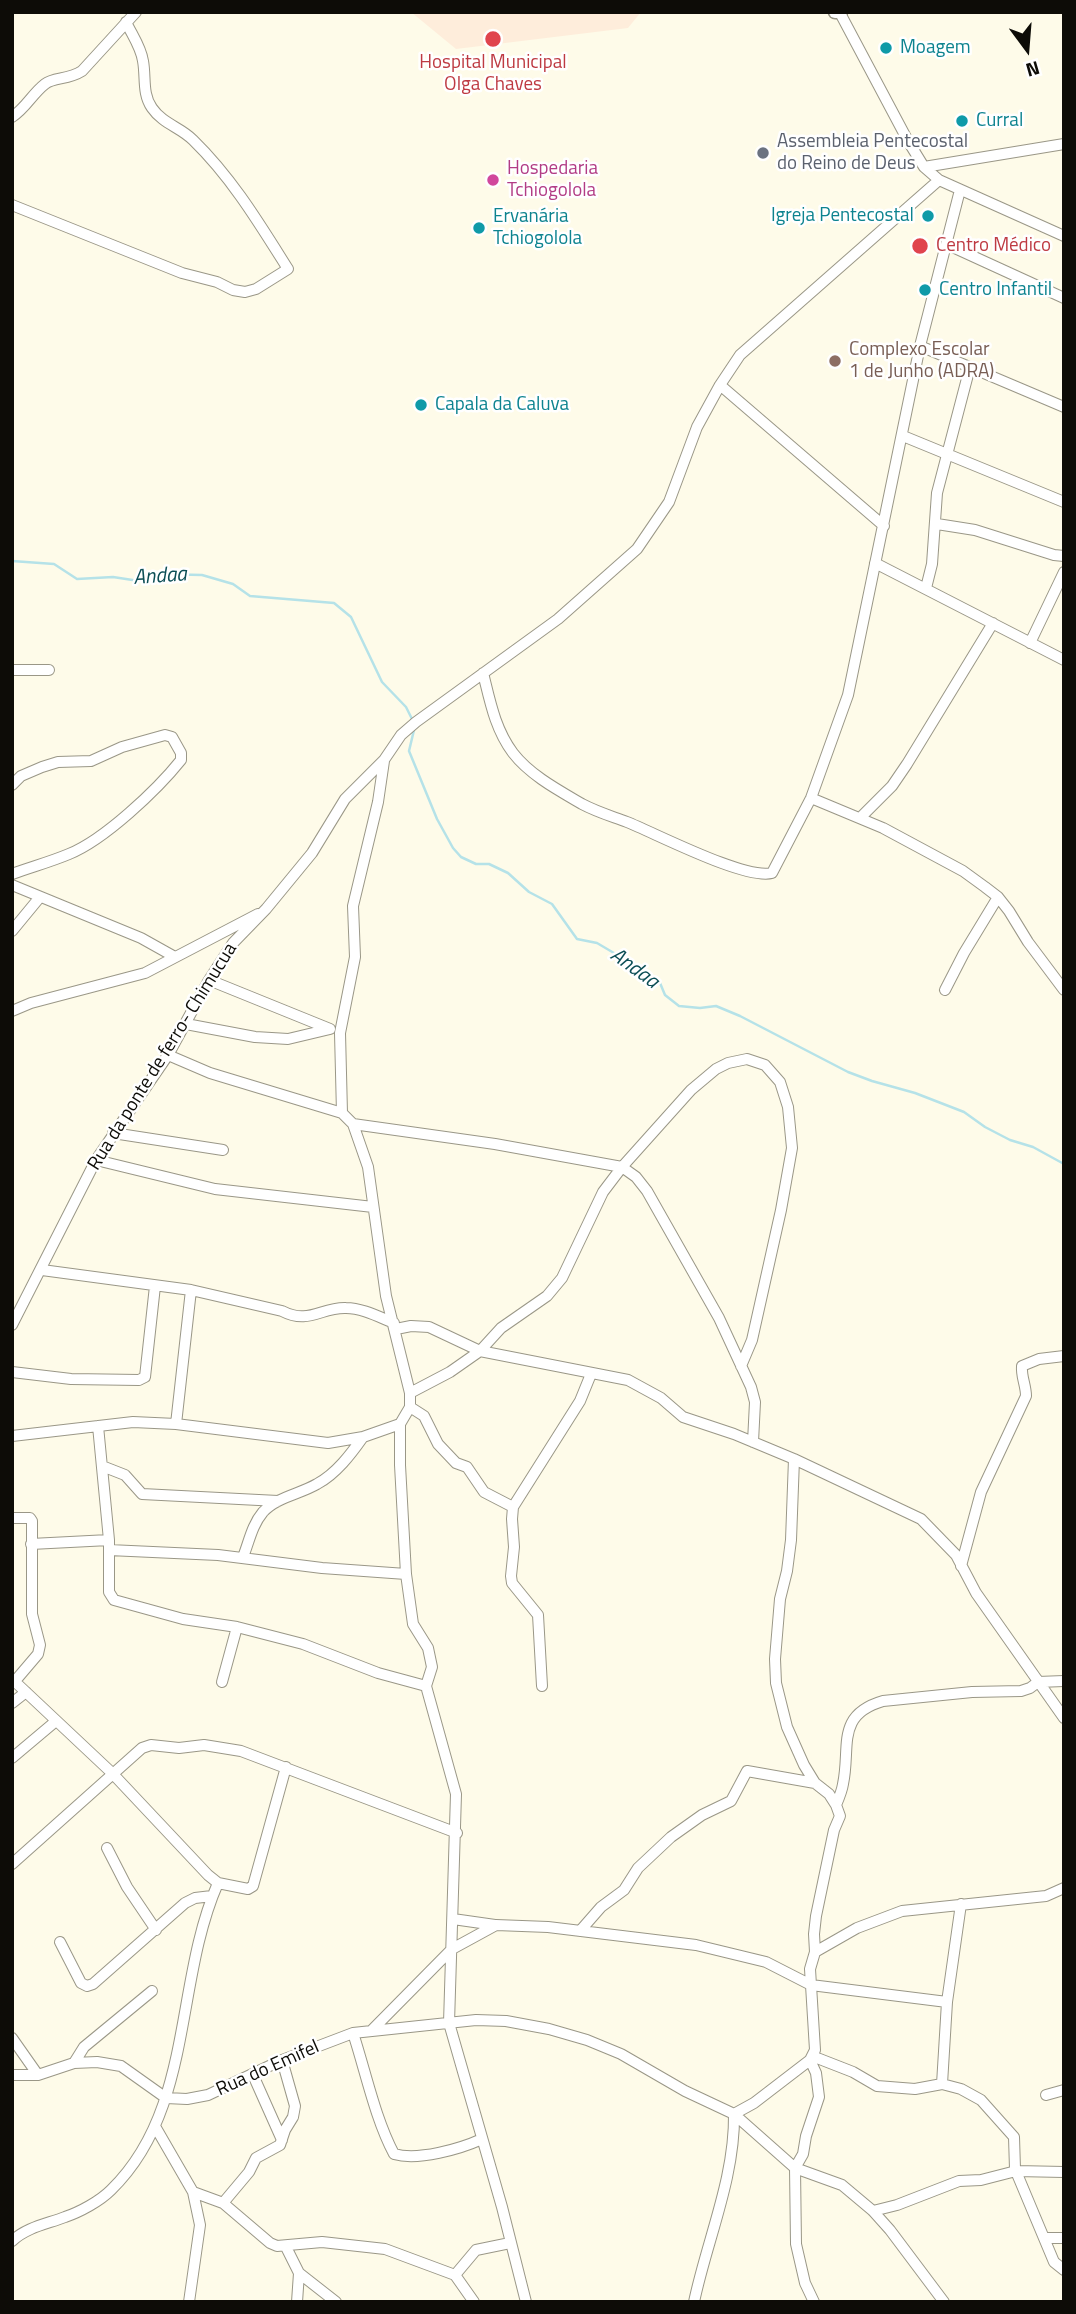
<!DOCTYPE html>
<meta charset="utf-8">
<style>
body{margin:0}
#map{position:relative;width:1076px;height:2314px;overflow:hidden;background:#fefbe9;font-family:"Titillium Web",sans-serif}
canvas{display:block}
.frame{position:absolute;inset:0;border:14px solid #0d0c07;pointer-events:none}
.north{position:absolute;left:992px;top:14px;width:70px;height:70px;-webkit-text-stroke:5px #fff;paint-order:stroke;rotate:164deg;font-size:19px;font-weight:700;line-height:28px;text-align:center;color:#0d0c07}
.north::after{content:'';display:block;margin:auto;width:24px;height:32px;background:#0d0c07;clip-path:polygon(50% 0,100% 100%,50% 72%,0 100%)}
</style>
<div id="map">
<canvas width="1076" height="2314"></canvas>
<div class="frame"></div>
<div class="north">N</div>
</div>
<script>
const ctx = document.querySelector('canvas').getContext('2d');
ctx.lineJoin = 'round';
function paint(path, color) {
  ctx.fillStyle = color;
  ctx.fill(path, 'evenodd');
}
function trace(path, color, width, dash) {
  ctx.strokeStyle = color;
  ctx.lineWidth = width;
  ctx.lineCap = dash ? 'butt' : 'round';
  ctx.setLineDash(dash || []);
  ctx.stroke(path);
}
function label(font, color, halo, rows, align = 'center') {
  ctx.font = font + ' "Titillium Web",sans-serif';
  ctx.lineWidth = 5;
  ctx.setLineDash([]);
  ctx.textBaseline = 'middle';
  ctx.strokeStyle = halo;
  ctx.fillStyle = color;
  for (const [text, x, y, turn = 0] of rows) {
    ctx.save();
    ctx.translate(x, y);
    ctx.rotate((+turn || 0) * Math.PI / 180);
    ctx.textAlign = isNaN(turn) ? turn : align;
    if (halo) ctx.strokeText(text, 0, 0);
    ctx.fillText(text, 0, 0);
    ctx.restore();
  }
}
paint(new Path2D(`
 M411,12H641L628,28L456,49Z`), '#feeddb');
trace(new Path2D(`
 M12,561L54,564L77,579L113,577L139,581L159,574L202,575L233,584L250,596L334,603L351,617L382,682L406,707L412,719
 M414,730L409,751L437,819L453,848L461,857L476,864H489L508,873L529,892L552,904L577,939L597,943L619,956L660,983L665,995L679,1006L700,1008L716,1006L740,1016L848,1072L872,1081L915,1093L964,1112L985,1127L1010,1140L1033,1147L1064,1164`), '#b5e2e8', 2.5);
const minor = new Path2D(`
 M840,13L908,141L924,167L939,180L1064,236
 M12,117C26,108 32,94 45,84C54,77 68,80 82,71L136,12
 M924,167L1064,144
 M12,205L182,273L217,282L233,290L245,292L256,289L288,269C259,223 232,178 193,140C180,127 163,124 152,108C142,94 146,77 143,61C141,47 132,35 126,22
 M946,244L1064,298
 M920,346L1064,407
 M720,385L884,526
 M903,436L1064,502
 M937,524L975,530L1054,555L1064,556
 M875,563L1064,660
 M926,588L932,564L937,493L970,367
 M1030,643L1064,572
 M12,670H49
 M483,673C490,701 495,729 513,753C530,775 558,790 582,804C597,812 611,816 627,822C657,834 745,880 772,873L811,798L848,695L920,346L960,190
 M12,785L21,776L42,767L58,762L91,761L122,747L165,735L172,737L181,753V760C157,790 104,840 69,854C50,862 31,867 12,874
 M811,798L883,828L963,871L985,887L998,897L1009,911L1028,942L1064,990
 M860,818L892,786L907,764L993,623
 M12,885L141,938L175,957
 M12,931L40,897
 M209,980L330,1029
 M945,990L964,953L998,897
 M12,1011L31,1003L145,973L258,914
 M186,1024L255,1037L288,1039L330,1029
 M168,1055L210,1073L342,1113L353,1124L368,1167L386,1296L410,1393V1407L400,1424V1465L406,1574L413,1624L428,1648L432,1667L426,1686L456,1794L449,2023L502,2207L526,2302
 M342,1113L340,1033L355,957L353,906L378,802L384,761
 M353,1124L495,1144L622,1167L636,1177L647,1191L719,1318L751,1387L755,1402L753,1442
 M113,1133L223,1150
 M96,1160L215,1189L373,1207
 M42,1270L191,1290L282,1311C309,1325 321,1307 346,1308C362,1308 379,1317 394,1323
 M12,1325L96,1160L168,1055L209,980L233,943L266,909L312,853L345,799L384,760L401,735L416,722L558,619L637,549L669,502L697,427L720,385L740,355L939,180
 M396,1329L411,1326L429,1327L480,1351L628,1380L661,1398L683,1417L734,1434L794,1459L921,1519L956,1555L976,1593L1064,1718
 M12,1372L71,1379L139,1380L145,1377L155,1286
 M410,1393L450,1372L480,1351L501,1328L547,1296L562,1278L603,1192L622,1167L691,1090L716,1069L728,1063L747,1059L765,1065L780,1082L788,1107L792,1148L781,1210L752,1340L741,1366
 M410,1407L424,1416L438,1444L456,1463L467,1467L484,1492L513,1507
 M176,1424L191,1290
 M98,1426L109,1540V1592L114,1600L183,1619L237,1627L303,1644L378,1673L426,1686
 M12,1436L133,1422L176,1424L328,1443L363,1437L400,1424
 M102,1466L125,1475L142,1494L278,1501
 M12,1518H30L32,1521V1614L40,1645L38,1654L15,1681
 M31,1544L109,1540
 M109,1550L218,1555L322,1568L406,1574
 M243,1557C249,1542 252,1525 263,1512C277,1497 300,1494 317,1484C336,1474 351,1454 363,1437
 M961,1566L981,1492L1026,1396C1026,1385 1021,1377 1022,1366L1039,1359L1064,1356
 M12,1679L112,1773L208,1875L218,1883L248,1889L253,1886L286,1767
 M222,1682L237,1627
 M542,1686L538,1615L512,1583L511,1576L514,1547L512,1519L513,1507L580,1401L591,1374
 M12,1703L26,1692
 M12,1758L56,1721
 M836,1805C839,1798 842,1791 843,1784C851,1747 835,1715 883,1701L972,1692L1021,1691L1030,1688L1038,1682L1064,1681
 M107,1848L127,1887L156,1930
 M12,1864L142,1748L151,1745L179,1748L204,1745L241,1751L457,1833
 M453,1919L495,1925
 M580,1931L601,1907L624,1890L638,1868L671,1837L702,1815L731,1801L747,1771L815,1783
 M60,1942L81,1983L87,1986L93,1984L185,1903L195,1898L212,1896
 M815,1952L857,1928L902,1911L1046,1896L1064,1888
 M371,2031L452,1949L496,1925L548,1927L696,1945L766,1962L811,1985L947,2002
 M353,2033C366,2073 375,2118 394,2154C418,2161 460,2149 482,2139
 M12,2038L38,2075
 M812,2056L853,2072L877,2086L915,2089L942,2084L961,2089L981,2100L1014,2137L1015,2169L1054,2262L1064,2270
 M810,2060L816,2073L819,2097L806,2136L803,2154L795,2168L796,2244L805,2283L814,2302
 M74,2063L84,2047L152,1991
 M12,2075H38L74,2063L97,2062L121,2066L166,2098L187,2099L208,2095L282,2060L353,2033L476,2020L506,2021L549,2029L587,2040L621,2054L685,2091L734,2114L795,2168L842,2185L873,2211L890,2230L944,2302
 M253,2075L282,2140
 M942,2084L947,2002L961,1904
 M1046,2095L1064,2090
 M156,2128L193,2192L200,2225L189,2302
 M193,2192L223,2203L270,2243L277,2246L322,2242L385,2249L455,2275L474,2302
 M223,2203L249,2172L256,2158L280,2145L285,2130L293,2117L295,2106L282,2060
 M873,2211L897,2205L959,2181L981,2180L1016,2171L1064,2172
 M1045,2238H1064
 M12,2241C27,2227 47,2224 65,2217C80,2212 100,2201 111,2190C194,2109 174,1983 218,1883
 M286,2247L299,2273L297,2302
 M299,2273L336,2302
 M455,2275L476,2250L510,2243
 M694,2302C707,2240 735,2178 734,2114L754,2103L810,2060L815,2050L810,1969L815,1952L814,1934L816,1916L834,1830L840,1816L836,1805L829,1794L815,1783L804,1765L787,1727L776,1683L775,1659L780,1599L787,1571L791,1540L794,1459`);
const major = new Path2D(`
 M835,12H841`);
trace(minor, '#9a9787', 12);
trace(major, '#9a9787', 15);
trace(minor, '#fff', 10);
trace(major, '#fff', 12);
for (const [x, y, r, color] of [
 [493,39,9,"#e0444e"],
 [886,48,7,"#0f9aa8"],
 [962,121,7,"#0f9aa8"],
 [763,153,7,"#6b7280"],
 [493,180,7,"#d1479c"],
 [928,216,7,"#0f9aa8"],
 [479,228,7,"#0f9aa8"],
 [920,246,9,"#e0444e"],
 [925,290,7,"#0f9aa8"],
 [835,361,7,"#8d6e63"],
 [421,405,7,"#0f9aa8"]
]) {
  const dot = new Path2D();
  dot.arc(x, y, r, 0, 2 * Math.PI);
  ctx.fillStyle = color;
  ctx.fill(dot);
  trace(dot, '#fff', 2.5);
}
label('19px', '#0d838f', '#fff', [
 ["Moagem",900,48],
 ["Curral",976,121],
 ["Igreja Pentecostal",914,216,"right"],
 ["Ervanária",493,217],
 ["Tchiogolola",493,239],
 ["Centro Infantil",939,290],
 ["Capala da Caluva",435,405]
], 'left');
label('19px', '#be3a42', '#fff', [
 ["Hospital Municipal",493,63],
 ["Olga Chaves",493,85],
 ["Centro Médico",936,246,"left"]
]);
label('19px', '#5b616d', '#fff', [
 ["Assembleia Pentecostal",777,142],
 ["do Reino de Deus",777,164]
], 'left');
label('19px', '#b23c85', '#fff', [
 ["Hospedaria",507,169],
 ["Tchiogolola",507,191]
], 'left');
label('19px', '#785e54', '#fff', [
 ["Complexo Escolar",849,350],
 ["1 de Junho (ADRA)",849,372]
], 'left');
label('19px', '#0d0c07', '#fff', [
 ["Rua da ponte de ferro- Chimucua",163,1057,-58],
 ["Rua do Emifel",268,2069,-24]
]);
label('italic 21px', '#0c4e55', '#fff', [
 ["Andaa",160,577,-4],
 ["Andaa",634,969,36]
]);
</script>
